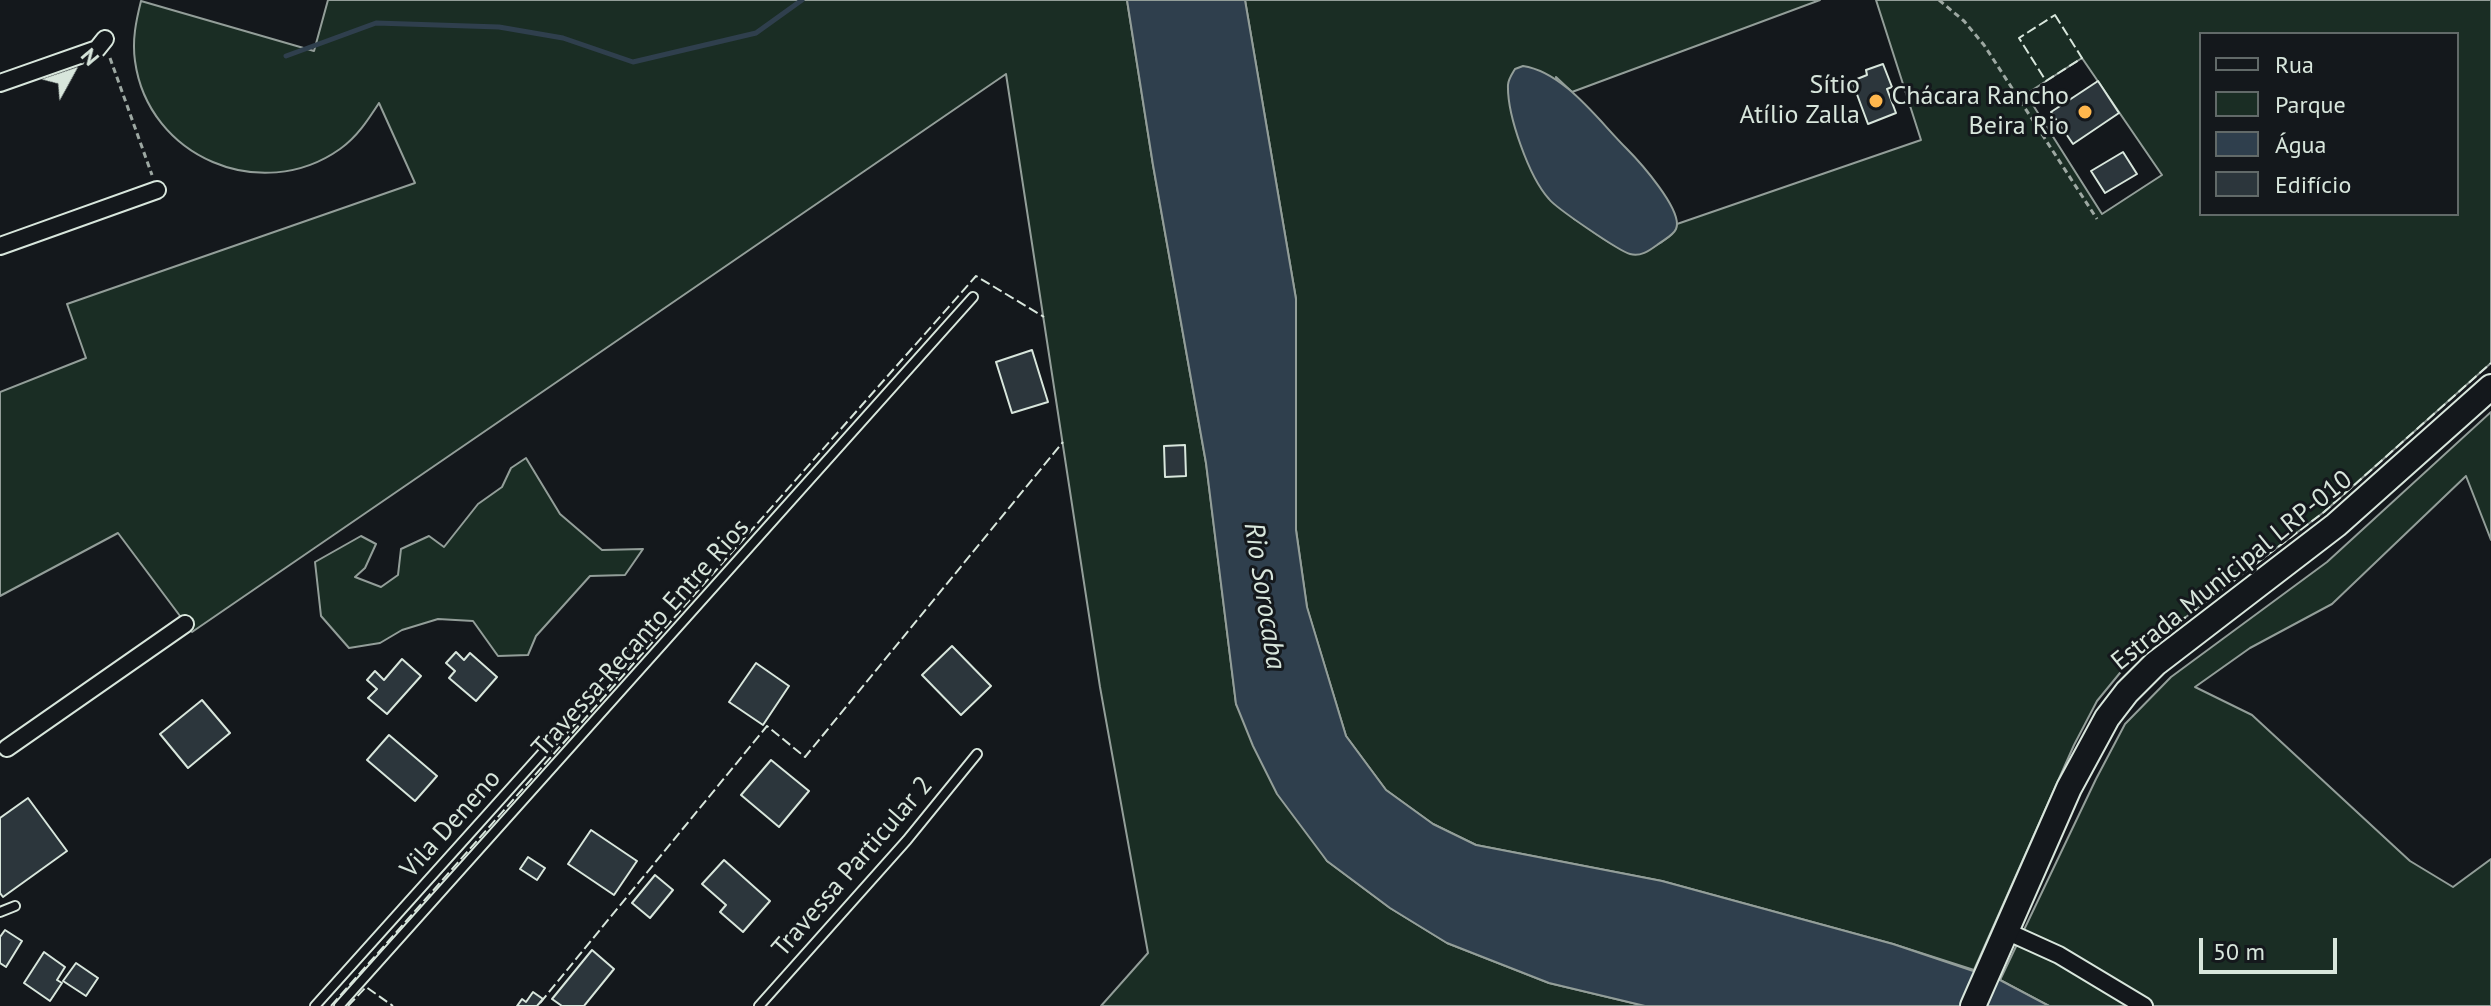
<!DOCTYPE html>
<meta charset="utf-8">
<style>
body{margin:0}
#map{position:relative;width:2491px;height:1006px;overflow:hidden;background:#14181c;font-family:"PT Sans",sans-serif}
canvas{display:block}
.legend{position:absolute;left:2199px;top:32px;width:260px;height:184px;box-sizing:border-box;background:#14181c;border:2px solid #626a69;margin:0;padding:10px 14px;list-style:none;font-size:24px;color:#d8e6dc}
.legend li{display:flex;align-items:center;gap:16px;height:40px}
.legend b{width:40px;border:2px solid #626a69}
.north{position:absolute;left:32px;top:32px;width:80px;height:80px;-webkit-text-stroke:6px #14181c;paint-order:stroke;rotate:50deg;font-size:22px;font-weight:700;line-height:32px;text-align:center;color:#d8e6dc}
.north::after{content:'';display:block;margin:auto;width:28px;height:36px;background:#d8e6dc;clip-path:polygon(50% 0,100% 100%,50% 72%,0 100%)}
.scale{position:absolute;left:2199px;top:938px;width:138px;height:36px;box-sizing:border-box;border:4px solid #d8e6dc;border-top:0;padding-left:10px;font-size:24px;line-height:28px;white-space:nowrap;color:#d8e6dc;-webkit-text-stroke:6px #14181c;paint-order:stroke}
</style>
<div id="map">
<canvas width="2491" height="1006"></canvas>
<ul class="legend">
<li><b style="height:10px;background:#14181c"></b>Rua</li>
<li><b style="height:22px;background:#1a2d24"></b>Parque</li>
<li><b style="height:22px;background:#2f3f4d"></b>Água</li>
<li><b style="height:22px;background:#2c363c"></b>Edifício</li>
</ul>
<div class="north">N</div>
<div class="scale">50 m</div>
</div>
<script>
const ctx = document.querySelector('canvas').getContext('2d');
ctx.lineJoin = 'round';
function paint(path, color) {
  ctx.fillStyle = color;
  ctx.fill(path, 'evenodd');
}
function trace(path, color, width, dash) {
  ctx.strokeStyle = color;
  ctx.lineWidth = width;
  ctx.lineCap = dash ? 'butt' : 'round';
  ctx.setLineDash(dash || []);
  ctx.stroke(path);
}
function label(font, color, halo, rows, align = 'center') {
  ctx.font = font + ' "PT Sans",sans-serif';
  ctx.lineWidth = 6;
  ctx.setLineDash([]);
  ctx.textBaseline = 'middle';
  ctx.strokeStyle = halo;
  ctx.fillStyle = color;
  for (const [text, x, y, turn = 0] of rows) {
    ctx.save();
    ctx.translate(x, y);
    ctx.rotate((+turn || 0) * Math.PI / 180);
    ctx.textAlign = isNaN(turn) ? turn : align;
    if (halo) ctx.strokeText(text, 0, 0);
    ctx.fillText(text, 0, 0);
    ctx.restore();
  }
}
const green = new Path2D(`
 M328,0H1127L1153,165L1206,463L1236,704L1327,861L1390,908L1447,943L1549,983L1645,1006H1101L1148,953L1100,687L1006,74L192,632L118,533L0,596V392L86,358L67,304L415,183L379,103C368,120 357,137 340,149C261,205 148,157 135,61C132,40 136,21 141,1L314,51Z
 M1245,0H1820L1572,92L1556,77L1574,219C1604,236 1626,266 1660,243C1669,237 1674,234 1677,224L1921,140L1876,0H2491V363L2324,512L2157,639L2151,633L2130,648L2133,657L2097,701L2074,745L1974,970L1893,944L1662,881L1476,845L1433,824L1386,790L1346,736L1307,608L1296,530V299ZM2201,34H2457V214H2201ZM2082,58L2162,175L2102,214L2026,94Z
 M2491,412V540L2466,476L2332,604L2250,648L2195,687L2252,715L2410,861L2453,887L2491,859V1006H2049L2000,980L2096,779L2125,724L2171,677L2327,562Z
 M526,458L560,514L602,550L643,549L625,575L590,576L536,636L528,655L498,656L473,621L438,619L402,630L380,643L349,648L321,616L315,562L361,536L376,544L365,568L355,577L381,587L398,575L401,549L429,536L444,547L478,504L502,487L511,468Z`);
paint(green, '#1a2d24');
trace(green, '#939e99', 2);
const water = new Path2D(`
 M1127,0H1245L1296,299V530L1307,607L1346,736L1386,790L1433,824L1476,845L1662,881L1893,944L2000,980L2049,1006H1645L1549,983L1447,943L1390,908L1327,861L1277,794L1253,746L1236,704L1206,463L1153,165Z
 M1523,66C1564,72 1598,120 1626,148C1639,161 1684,211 1676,229C1673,236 1663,240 1657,245C1649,251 1640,257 1630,254C1619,251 1556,208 1549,199C1529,177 1507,115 1508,85C1508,80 1512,74 1515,69Z`);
paint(water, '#2f3f4d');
trace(water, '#939e99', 2);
trace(new Path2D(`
 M286,56L376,23L499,27L563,38L633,62L756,33L802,0`), '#2f3f4d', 5);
const building = new Path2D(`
 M1883,64L1892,87L1887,89L1896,113L1868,124L1852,81L1867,75L1866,70Z
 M2098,81L2119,113L2073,144L2051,112Z
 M2123,152L2137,174L2105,193L2091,171Z
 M1032,350L1048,402L1012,413L996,362Z
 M1185,445L1186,476L1165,477L1164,446Z
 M952,646L991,686L961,715L922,675Z
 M456,652L464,660L470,653L497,677L476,701L449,678L455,671L446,663Z
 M402,659L421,676L387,714L368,698L377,689L367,680L375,671L384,680Z
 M756,663L789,686L763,725L729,702Z
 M202,700L230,733L188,768L160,734Z
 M389,735L437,776L415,801L367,760Z
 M771,760L809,791L779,827L741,795Z
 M28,798L67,851L3,897L0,893V818Z
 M591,830L637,861L614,895L568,864Z
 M528,857L545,868L537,880L520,869Z
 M724,860L770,901L743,932L720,912L726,905L702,884Z
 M655,875L673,890L650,918L632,903Z
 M5,930L22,941L6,967L0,963V937Z
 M592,950L614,969L584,1006H562L552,999Z
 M44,952L65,967L57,980L62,983L50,1001L24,983Z
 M76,963L98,978L86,996L63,981Z
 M533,992L543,999L537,1006H517L522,999L526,1002Z`);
paint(building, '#2c363c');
trace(building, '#d8e6dc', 2);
const lane = new Path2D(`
 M0,912L15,906
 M315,1006L650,633
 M339,1006L973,297
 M759,1006L907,840L977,754`);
const street = new Path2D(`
 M0,83L97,49L105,39
 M0,246L157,190
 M7,748L185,624
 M2006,931L2059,955L2144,1006`);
const secondary = new Path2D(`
 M1973,1006L2069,788L2107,718L2127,692L2155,664L2336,525L2491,387`);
trace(lane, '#d8e6dc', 12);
trace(street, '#d8e6dc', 20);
trace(secondary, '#d8e6dc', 28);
trace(new Path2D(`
 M1939,0L1964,21L1984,45L2097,219
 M110,58L152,175`), '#9da8a2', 3, [6, 4]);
trace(lane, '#14181c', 8);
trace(street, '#14181c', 16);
trace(secondary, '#14181c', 24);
trace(new Path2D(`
 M2055,15L2082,58L2046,81L2019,38Z
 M2133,657L2130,648L2152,633L2157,639L2324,512L2491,363
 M540,1003L767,726L805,757L1063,442
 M331,1006L976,276L1044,317
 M348,1006L366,987L393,1006`), '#d8e6dc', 2, [10, 4]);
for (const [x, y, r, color] of [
 [1876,101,8,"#ffb74d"],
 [2085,112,8,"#ffb74d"]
]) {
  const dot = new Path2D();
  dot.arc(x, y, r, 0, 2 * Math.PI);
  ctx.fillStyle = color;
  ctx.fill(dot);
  trace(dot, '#14181c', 3);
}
label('26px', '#d8e6dc', '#14181c', [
 ["Sítio",1860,86],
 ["Atílio Zalla",1860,116],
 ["Chácara Rancho",2069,97],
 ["Beira Rio",2069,127]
], 'right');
label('26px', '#d8e6dc', '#14181c', [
 ["Estrada Municipal LRP-010",2232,571,-39],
 ["Travessa Recanto Entre Rios",641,638,-48],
 ["Vila Deneno",451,824,-48],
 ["Travessa Particular 2",853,867,-49]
]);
label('italic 28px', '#d8e6dc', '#14181c', [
 ["Rio Sorocaba",1264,596,81]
]);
</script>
